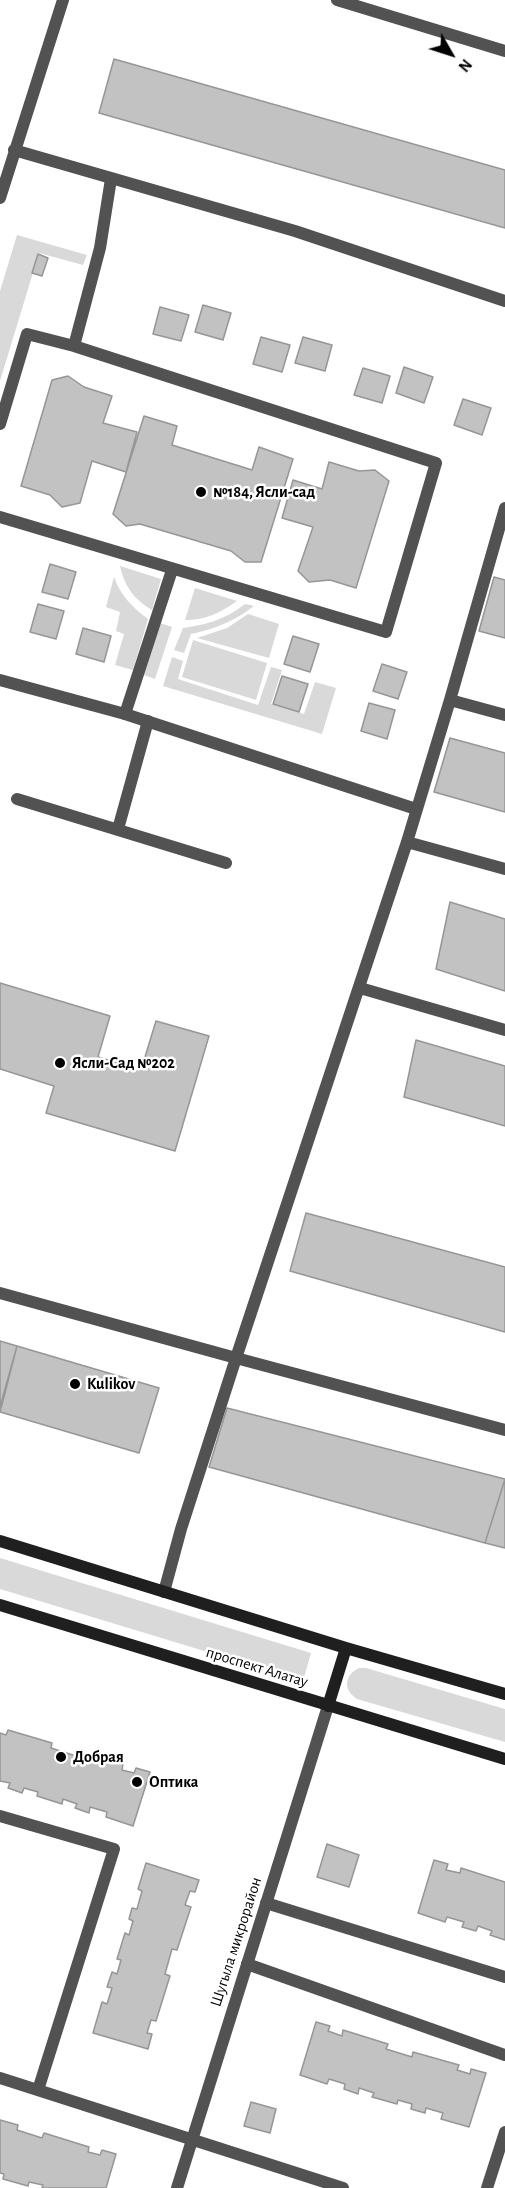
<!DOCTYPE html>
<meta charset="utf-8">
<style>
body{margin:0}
#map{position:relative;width:505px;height:2188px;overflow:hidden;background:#fff;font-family:"Alegreya Sans",sans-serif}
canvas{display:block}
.north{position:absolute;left:421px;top:24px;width:60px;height:60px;-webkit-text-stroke:4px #fff;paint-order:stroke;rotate:129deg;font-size:16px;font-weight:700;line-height:24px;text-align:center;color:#000}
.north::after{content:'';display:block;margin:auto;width:21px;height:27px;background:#000;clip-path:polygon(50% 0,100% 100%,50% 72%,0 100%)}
</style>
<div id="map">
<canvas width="505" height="2188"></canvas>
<div class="north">N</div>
</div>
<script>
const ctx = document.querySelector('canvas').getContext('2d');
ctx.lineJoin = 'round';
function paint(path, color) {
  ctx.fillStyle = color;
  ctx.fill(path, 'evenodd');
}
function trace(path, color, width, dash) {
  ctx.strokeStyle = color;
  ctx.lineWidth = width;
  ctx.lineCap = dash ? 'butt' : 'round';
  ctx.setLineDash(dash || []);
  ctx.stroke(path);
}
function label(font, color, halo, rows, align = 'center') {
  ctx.font = font + ' "Alegreya Sans",sans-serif';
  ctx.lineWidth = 5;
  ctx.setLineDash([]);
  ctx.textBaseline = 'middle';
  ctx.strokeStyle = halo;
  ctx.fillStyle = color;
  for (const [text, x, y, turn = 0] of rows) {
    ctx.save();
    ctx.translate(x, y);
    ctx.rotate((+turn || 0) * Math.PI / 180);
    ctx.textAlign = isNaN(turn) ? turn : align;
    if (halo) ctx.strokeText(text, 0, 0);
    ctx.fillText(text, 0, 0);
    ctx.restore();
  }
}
paint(new Path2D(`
 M17,235L87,255L83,265L39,253L0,381V291Z
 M120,566L161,579L152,610C134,600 124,585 120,566Z
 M114,577C120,595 134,609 148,619L133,670L115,665L124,634L116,631L120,612L106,607Z
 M195,588L237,601C220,613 206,620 185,620Z
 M245,604L254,606C235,621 214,629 191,634L184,653L174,650L183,628C209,624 224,620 245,604Z
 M248,614L279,624L269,658L197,638L227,628Z
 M160,623L172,627L155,679L144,675Z
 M193,640L267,663L256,700L182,677Z
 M172,657L183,661L178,679L258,705L271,667L282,670L271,704L304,714L315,682L336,688L322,734L163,686Z
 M0,1558L311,1653L303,1681L0,1589Z
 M359,1668H366L505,1709V1742L357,1699C343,1690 344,1675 359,1668Z`), '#d9d9d9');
const building = new Path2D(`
 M114,59L505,170V228L99,113Z
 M38,254L48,258L42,276L32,273Z
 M203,305L231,313L223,340L195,332Z
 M160,307L189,315L181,341L153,334Z
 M261,337L290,345L282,372L253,364Z
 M303,337L332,345L325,371L295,363Z
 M404,367L433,377L424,403L396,393Z
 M363,368L390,376L382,403L354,395Z
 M68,376L84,387L112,396L103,423L137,432L126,472L92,461L80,503L62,507L50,495L21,486L52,380Z
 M463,399L491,408L482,435L454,425Z
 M144,416L177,426L172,445L252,470L259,447L293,459L261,562H245L231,551L140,524L126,526L113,514Z
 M329,462L359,471L375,470L389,481L356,588L330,580L309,582L298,571L313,527L282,518L293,480L322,489Z
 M50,564L76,572L68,599L42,592Z
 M494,577L505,580V638L479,631Z
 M38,604L64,611L56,639L30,632Z
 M83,628L111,636L104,662L76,654Z
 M293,636L319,644L310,672L284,664Z
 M382,664L407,672L398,699L373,691Z
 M282,676L308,684L299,712L273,704Z
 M369,703L395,710L387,739L361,731Z
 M450,738L505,753V812L434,792Z
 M450,902L505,919V991L436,969Z
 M0,983L110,1016L98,1057L141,1070L156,1021L209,1036L175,1151L46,1113L54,1086L0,1069Z
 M416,1040L505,1066V1126L404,1097Z
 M306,1213L505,1267V1332L290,1271Z
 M0,1341L17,1346L0,1407Z
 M17,1346L159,1388L139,1453L0,1412Z
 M227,1408L505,1479L485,1543L209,1467Z
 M505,1479V1548L485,1543Z
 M8,1730L52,1743L51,1748L76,1756L77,1751L123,1764L122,1770L134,1773L136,1768L150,1772L133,1826L106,1817L107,1812L90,1807L89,1813L75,1808L77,1804L63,1799L62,1804L37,1796L38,1792L24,1788L22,1793L8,1788L10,1783L0,1781V1733L6,1735Z
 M327,1844L359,1855L349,1887L317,1877Z
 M434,1860L448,1864L446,1870L460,1873L461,1868L505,1882V1940L490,1935L492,1931L478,1926L476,1931L462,1927L464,1922L447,1917L445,1922L418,1913Z
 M146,1863L199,1880L195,1892L190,1891L185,1905L191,1907L177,1950L172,1949L165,1974L170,1976L156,2021L151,2020L147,2033L152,2034L148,2049L93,2033L102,2002L107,2004L112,1988L107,1987L112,1972L117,1974L121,1960L117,1959L125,1933L129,1935L133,1921L129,1919L132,1908L137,1909L142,1891L138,1889Z
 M316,2022L330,2026L328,2031L342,2036L343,2030L388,2044L386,2049L412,2057L413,2052L459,2065L457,2070L470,2074L471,2069L486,2073L469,2127L441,2119L443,2113L426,2108L425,2113L411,2109L412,2104L398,2100L397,2104L372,2097L374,2093L359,2088L358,2094L344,2089L345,2084L329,2079L327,2084L300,2075Z
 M251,2102L276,2109L270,2133L244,2126Z
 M0,2120L18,2125L17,2130L42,2138L44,2133L89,2147L88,2152L100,2155L102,2150L116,2154L106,2188H42L43,2185L29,2182L28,2186L3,2179L4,2174L0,2173Z`);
paint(building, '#c2c2c2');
trace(building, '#969696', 1.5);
trace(new Path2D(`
 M74,346L100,248L111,179
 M0,424L27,334L74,346L436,463L386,632L0,517
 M125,714L172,570
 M17,799L226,863
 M118,829L148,721
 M0,1816L114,1849L38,2090
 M266,1903L505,1977
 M247,1964L505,2055
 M0,2078L343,2188
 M487,2188L505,2132`), '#525252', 12);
trace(new Path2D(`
 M337,0L505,51
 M14,150L295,231L505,301
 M0,198L63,0
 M505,508L450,700L407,842L236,1358L505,1430
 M0,680L125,714L416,809
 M450,700L505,715
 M407,842L505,869
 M360,988L505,1030
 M0,1293L236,1358L181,1529L164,1592
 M177,2188L328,1706`), '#525252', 12);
trace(new Path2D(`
 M0,1541L346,1648L505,1694
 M0,1605L505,1759
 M328,1706L346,1648`), '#1f1f1f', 12);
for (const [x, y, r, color] of [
 [201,492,6,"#000"],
 [60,1063,6,"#000"],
 [75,1384,6,"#000"],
 [61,1757,6,"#000"],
 [137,1782,6,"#000"]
]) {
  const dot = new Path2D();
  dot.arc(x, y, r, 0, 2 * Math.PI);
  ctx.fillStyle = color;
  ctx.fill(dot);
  trace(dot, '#fff', 2);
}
label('bold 16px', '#000', '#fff', [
 ["№184, Ясли-сад",213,492],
 ["Ясли-Сад №202",72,1063],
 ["Kulikov",87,1384],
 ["Добрая",73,1757],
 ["Оптика",149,1782]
], 'left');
label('16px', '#000', '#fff', [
 ["проспект Алатау",257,1667,17],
 ["Шугыла микрорайон",236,1942,-72]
]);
</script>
